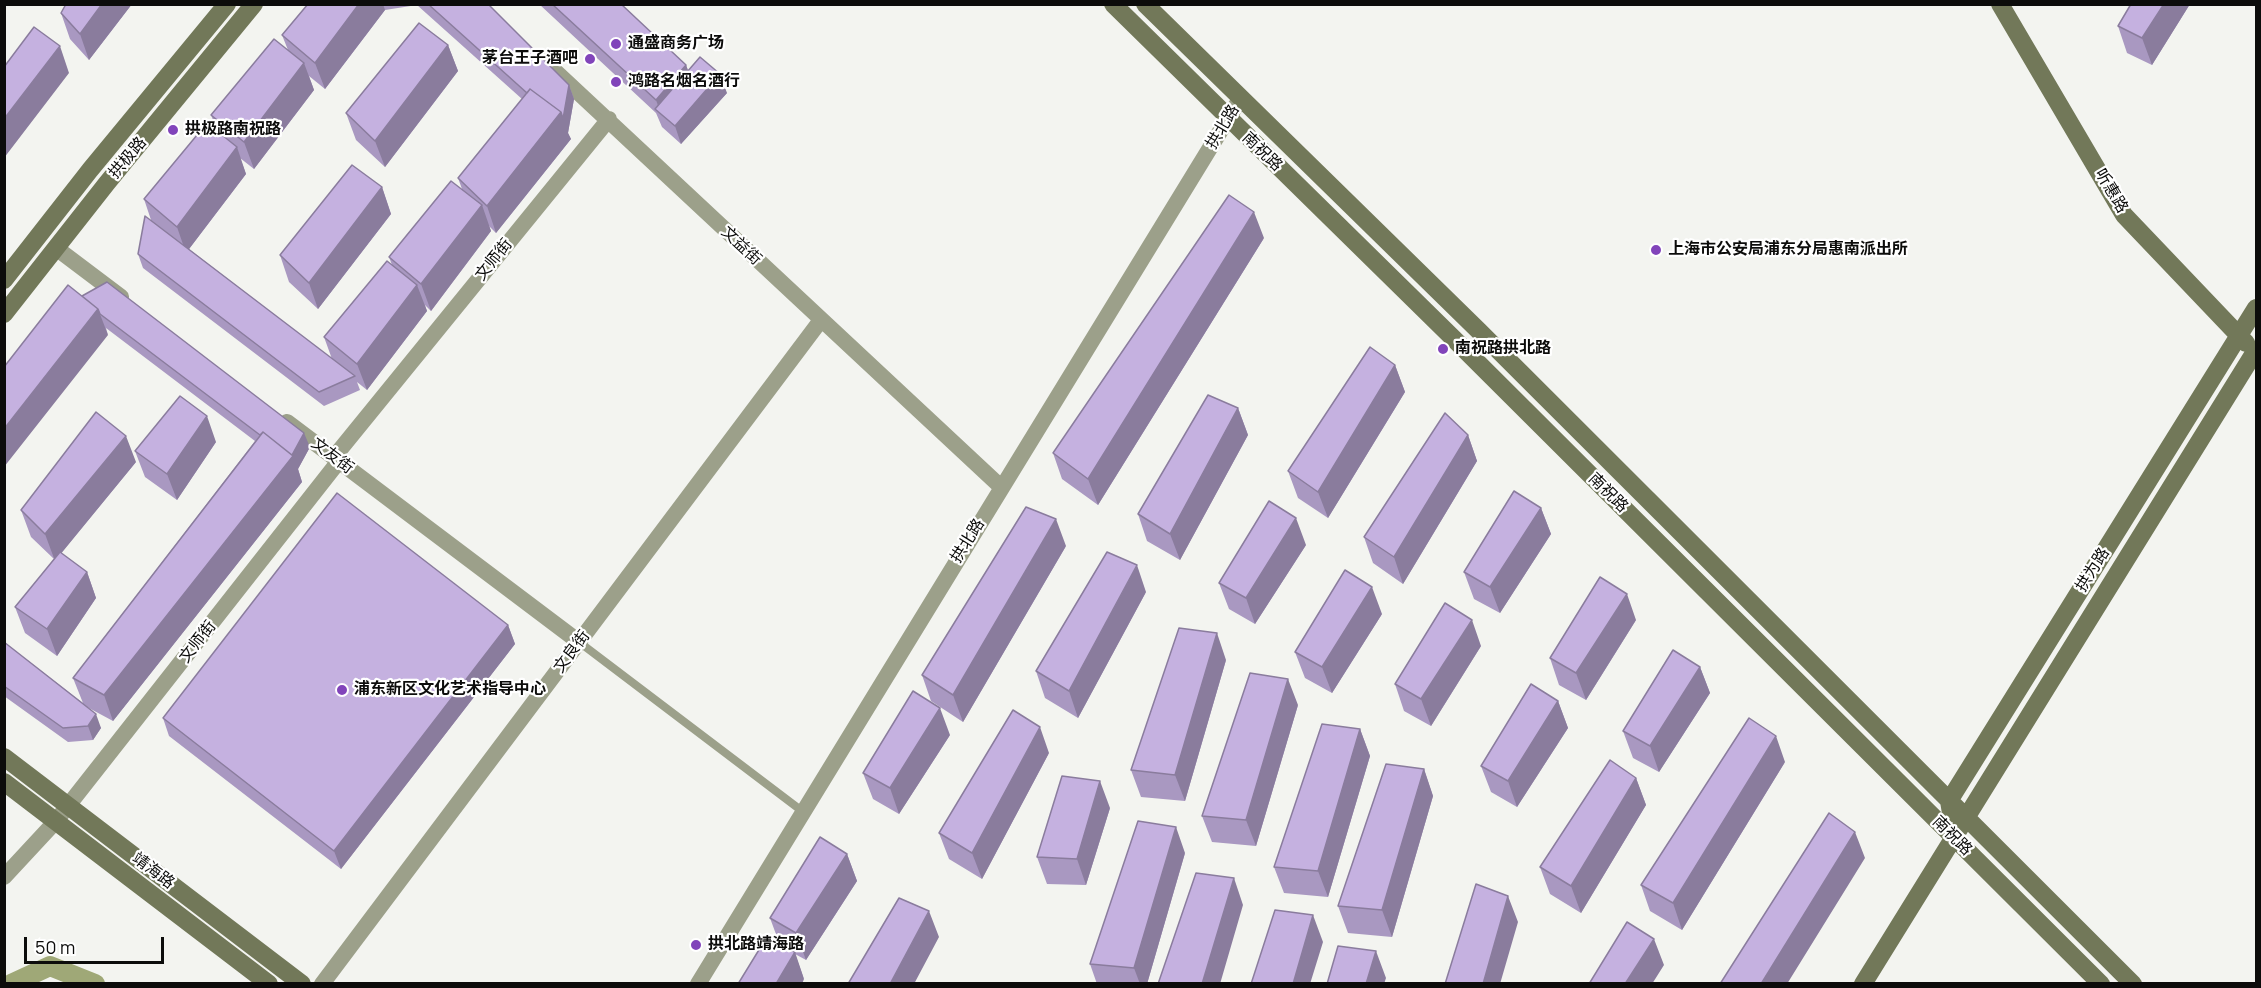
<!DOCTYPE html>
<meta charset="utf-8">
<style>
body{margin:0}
#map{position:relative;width:2261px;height:988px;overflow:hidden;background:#f3f4f0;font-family:Manrope,sans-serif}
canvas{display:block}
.frame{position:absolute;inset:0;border:6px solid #0c0c0b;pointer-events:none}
.scale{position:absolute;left:24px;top:937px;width:140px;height:27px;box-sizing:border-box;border:3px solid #0c0c0b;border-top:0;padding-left:8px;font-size:18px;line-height:21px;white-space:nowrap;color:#0c0c0b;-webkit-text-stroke:4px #fff;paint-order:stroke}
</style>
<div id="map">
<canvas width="2261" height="988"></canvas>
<div class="frame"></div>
<div class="scale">50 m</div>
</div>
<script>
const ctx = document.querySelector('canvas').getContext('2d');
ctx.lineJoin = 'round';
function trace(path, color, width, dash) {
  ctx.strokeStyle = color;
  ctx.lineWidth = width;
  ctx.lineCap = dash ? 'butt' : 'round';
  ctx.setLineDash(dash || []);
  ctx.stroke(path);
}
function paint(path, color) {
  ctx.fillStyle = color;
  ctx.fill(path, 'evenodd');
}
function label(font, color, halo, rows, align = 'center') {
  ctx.font = font + ' Manrope,"Noto Sans SC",sans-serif';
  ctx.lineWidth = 4.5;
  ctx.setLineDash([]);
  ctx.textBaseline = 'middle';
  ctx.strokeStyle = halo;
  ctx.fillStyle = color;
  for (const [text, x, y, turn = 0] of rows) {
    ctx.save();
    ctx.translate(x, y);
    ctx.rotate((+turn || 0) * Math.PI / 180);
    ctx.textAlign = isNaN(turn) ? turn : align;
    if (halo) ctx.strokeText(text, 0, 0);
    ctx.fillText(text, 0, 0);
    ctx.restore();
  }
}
trace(new Path2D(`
 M11,984L50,966L95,984`), '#9fa877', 20);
trace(new Path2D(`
 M579,642L802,811`), '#9ca08a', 8);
trace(new Path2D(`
 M539,56L1001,487
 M56,248L121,297
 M287,422L579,642
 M334,457L609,119
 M4,877L56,821L339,461
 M322,984L821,320
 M698,984L1240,99`), '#9ca08a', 16);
trace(new Path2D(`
 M1113,4L1454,339L2101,984
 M1145,4L1479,331L2133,984
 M2000,4L2124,215L2246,343
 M4,280L90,170L227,4
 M4,314L107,183L254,4
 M4,757L302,984
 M4,782L269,984
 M1951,813L1949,801L2256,308
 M1863,984L2256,350`), '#727859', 18);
paint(new Path2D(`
 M132,4L89,60L70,39L61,13Z
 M308,4H488L569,85L574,99L568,133L571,139L496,233L489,226L491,231L431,311L425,305L427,311L367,390L357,382L360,390L324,406L143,268L138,254L151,220L144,199L218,132L211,115L288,50L282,35ZM417,5L522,99L458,178L462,189L389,257L392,265L324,337L332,359L189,249L246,174L240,158L254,169L314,90L309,76L325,89L385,10Z
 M539,4H621L686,65L688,71L727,93L681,144L662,127L656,113Z
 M2131,4H2190L2152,65L2127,53L2118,26Z
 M448,45L458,71L385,167L356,140L346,113Z
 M382,187L391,214L318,309L289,282L280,255Z
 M1264,238L1098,505L1062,479L1053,453Z
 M82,296L310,447L298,469L302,482L113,721L87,707L101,728L93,740L68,742L4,696V642L83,703L73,678L255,441L106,328L108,335Z
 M1395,365L1405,392L1328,518L1298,498L1288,471Z
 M1238,408L1248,435L1180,560L1147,541L1138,514Z
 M1468,435L1477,461L1403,584L1373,563L1364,537Z
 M216,442L177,500L145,477L135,451Z
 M136,462L61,553L87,572L96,598L57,656L25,633L15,607L54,559L31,537L21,510Z
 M1541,508L1551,534L1500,613L1474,599L1464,572Z
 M1306,545L1255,624L1229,609L1219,583Z
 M1066,546L963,722L931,701L922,675Z
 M1146,592L1078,718L1045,698L1036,671Z
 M1382,614L1332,693L1305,678L1295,652Z
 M1636,620L1586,700L1559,685L1550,658Z
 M508,625L515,644L341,869L169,736L163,718Z
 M1481,646L1431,726L1404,711L1395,684Z
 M1226,660L1185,801L1141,797L1131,770Z
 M1700,667L1710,693L1659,772L1633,758L1623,731Z
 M1558,701L1568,728L1517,807L1491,792L1481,766Z
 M1298,705L1256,846L1212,842L1202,816Z
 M1360,729L1370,756L1328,897L1284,893L1274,867Z
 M950,735L899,814L873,799L863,773Z
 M1049,753L982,879L949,859L939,833Z
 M1785,762L1682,930L1650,911L1641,885Z
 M1424,769L1433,796L1392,937L1348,933L1338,906Z
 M1636,778L1646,805L1581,913L1550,894L1540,867Z
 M1110,808L1086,885L1047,884L1037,857Z
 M1185,853L1147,984H1097L1090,964Z
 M847,854L857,881L806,960L795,954L804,979L787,949L780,945L770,918Z`), '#a998c1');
paint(new Path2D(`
 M102,4H132L89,60L80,34Z
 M359,4H383L385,10L325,89L315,63Z
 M2164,4H2190L2152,65L2142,38Z
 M448,45L458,71L385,167L375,141Z
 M60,46L69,73L4,158V119Z
 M304,63L314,90L254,169L244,142Z
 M686,65L693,83L661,114L656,100Z
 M720,74L727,93L681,144L675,126Z
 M569,85L574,99L568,133L571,139L496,233L487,206Z
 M237,147L246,174L186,253L177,227Z
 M382,187L391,214L318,309L309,283Z
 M482,205L491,231L431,311L421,284Z
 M1254,212L1264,238L1098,505L1088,479Z
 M417,285L427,311L367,390L357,364Z
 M98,309L108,335L4,467V429Z
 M1395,365L1405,392L1328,518L1318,492Z
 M1238,408L1248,435L1180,560L1170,534Z
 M207,416L216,442L177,500L167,474Z
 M304,433L310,447L298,469L302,482L113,721L104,695Z
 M1468,435L1477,461L1403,584L1394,557Z
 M126,436L136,462L55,561L45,534Z
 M1541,508L1551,534L1500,613L1490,587Z
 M1296,518L1306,545L1255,624L1246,598Z
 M1056,519L1066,546L963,722L953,695Z
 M1137,565L1146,592L1078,718L1069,691Z
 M87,572L96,598L57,656L47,629Z
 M1372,587L1382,614L1332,693L1322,667Z
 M1627,594L1636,620L1586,700L1576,673Z
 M1472,620L1481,646L1431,726L1421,699Z
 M508,625L515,644L341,869L334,851Z
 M1217,633L1226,660L1185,801L1175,775Z
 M1700,667L1710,693L1659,772L1650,746Z
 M1288,679L1298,705L1256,846L1246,820Z
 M1558,701L1568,728L1517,807L1508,781Z
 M940,708L950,735L899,814L890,788Z
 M96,714L101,728L93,740L88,726Z
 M1040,727L1049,753L982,879L972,853Z
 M1360,729L1370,756L1328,897L1318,871Z
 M1776,736L1785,762L1682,930L1673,903Z
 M1424,769L1433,796L1392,937L1382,910Z
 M1636,778L1646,805L1581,913L1571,886Z
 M1100,781L1110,808L1086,885L1077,859Z
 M1176,827L1185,853L1147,984H1140L1134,968Z
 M1855,832L1865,858L1787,984H1761Z
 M847,854L857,881L806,960L796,933Z
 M1234,878L1243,905L1220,984H1202Z
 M1508,896L1518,922L1500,984H1483Z
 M929,911L939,937L914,984H890Z
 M1313,915L1323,942L1310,984H1293Z
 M1654,939L1664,965L1652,984H1625Z
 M1376,951L1386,978L1384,984H1366Z
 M795,952L804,979L802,984H776Z`), '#8a7c9d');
const building = new Path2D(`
 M66,4H102L80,34L61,13Z
 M308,4H359L315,63L282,35Z
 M428,4H488L569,85L563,119L561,112L530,89L527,93Z
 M552,4H621L686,65L656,100Z
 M2131,4H2164L2142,38L2118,26Z
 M419,23L448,45L375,141L346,113Z
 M34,27L60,46L4,119V67Z
 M274,39L304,63L244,142L211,115Z
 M700,57L720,74L675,126L655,109Z
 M530,89L561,112L487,206L458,178Z
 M207,123L237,147L177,227L144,199Z
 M352,165L382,187L309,283L280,255Z
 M451,181L482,205L421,284L389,257Z
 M1229,195L1254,212L1088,479L1053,453Z
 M145,216L355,376L319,392L138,254Z
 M387,261L417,285L357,364L324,337Z
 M107,282L304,433L292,455L263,432L260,435L100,314L98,309L82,296Z
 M68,285L98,309L4,429V367Z
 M1370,347L1395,365L1318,492L1288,471Z
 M1208,395L1238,408L1170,534L1138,514Z
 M180,396L207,416L167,474L135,451Z
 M96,412L126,436L45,534L21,510Z
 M1445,413L1468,435L1394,557L1364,537Z
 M263,432L293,456L104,695L73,678Z
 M1514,491L1541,508L1490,587L1464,572Z
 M337,493L508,625L334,851L163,718Z
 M1269,501L1296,518L1246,598L1219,583Z
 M1026,507L1056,519L953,695L922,675Z
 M60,552L87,572L47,629L15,607Z
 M1107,552L1137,565L1069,691L1036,671Z
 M1345,570L1372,587L1322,667L1295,652Z
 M1600,577L1627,594L1576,673L1550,658Z
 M1445,603L1472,620L1421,699L1395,684Z
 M1179,628L1217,633L1175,775L1131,770Z
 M4,642L96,714L88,726L63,728L4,686Z
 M1673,650L1700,667L1650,746L1623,731Z
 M1250,673L1288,679L1246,820L1202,816Z
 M1531,684L1558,701L1508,781L1481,766Z
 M913,691L940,708L890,788L863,773Z
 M1013,710L1040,727L972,853L939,833Z
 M1749,718L1776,736L1673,903L1641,885Z
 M1322,724L1360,729L1318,871L1274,867Z
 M1610,760L1636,778L1571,886L1540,867Z
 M1386,764L1424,769L1382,910L1338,906Z
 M1062,776L1100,781L1077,859L1037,857Z
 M1829,813L1855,832L1761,984H1720Z
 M1138,821L1176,827L1134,968L1090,964Z
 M820,837L847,854L796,933L770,918Z
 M1196,873L1234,878L1202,984H1158Z
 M1476,884L1508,896L1483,984H1445Z
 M899,898L929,911L890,984H848Z
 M1275,910L1313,915L1293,984H1251Z
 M1627,922L1654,939L1625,984H1589Z
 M765,940L795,952L776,984H738Z
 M1338,946L1376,951L1366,984H1327Z`);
paint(building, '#c5b1e0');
trace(building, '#8a7c9d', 1.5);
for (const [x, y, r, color] of [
 [616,44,6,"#8144ba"],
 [590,59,6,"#8144ba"],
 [616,82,6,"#8144ba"],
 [173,130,6,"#8144ba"],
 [1656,250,6,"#8144ba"],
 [1443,349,6,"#8144ba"],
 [342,690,6,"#8144ba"],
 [696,945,6,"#8144ba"]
]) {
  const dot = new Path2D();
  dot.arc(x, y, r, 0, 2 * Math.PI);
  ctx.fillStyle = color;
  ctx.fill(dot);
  trace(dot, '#fff', 2);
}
label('bold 16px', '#0c0c0b', '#fff', [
 ["通盛商务广场",628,44],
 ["茅台王子酒吧",578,59,"right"],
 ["鸿路名烟名酒行",628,82],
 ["拱极路南祝路",185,130],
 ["上海市公安局浦东分局惠南派出所",1668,250],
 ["南祝路拱北路",1455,349],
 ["浦东新区文化艺术指导中心",354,690],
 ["拱北路靖海路",708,945]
], 'left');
label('16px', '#0c0c0b', '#fff', [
 ["拱北路",1223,127,-59],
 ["南祝路",1262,152,44],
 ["拱极路",128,158,-50],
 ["听惠路",2111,191,59],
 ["文益街",741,246,43],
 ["文师街",494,260,-51],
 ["文友街",332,456,37],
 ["南祝路",1608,493,45],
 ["拱北路",968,541,-58],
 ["拱为路",2093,570,-58],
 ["文师街",198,642,-52],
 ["文良街",572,652,-53],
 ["南祝路",1952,836,45],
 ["靖海路",153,871,37]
]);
</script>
